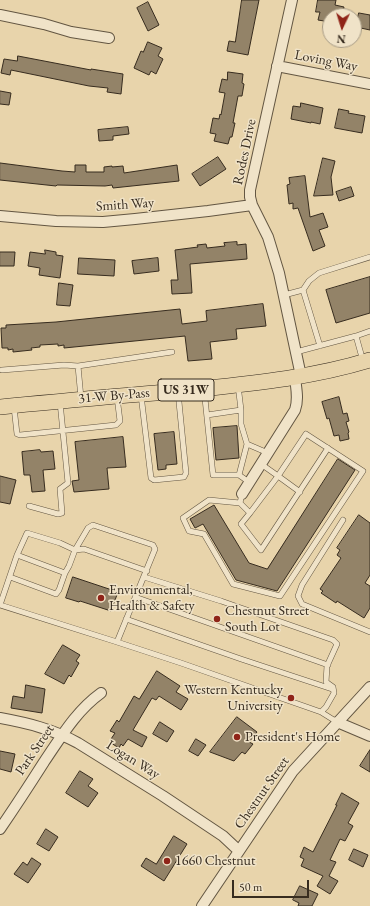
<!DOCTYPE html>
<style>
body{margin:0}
#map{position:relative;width:370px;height:906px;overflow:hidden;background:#e8d4ab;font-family:"EB Garamond",serif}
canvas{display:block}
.north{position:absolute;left:322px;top:8px;width:40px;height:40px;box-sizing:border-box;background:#f0e3c8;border:1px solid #a69a84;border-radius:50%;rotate:184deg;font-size:11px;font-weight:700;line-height:16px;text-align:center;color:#372c1f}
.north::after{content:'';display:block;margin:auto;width:14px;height:18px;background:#8f2418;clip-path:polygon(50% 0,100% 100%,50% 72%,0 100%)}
.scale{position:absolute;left:232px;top:880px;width:77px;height:18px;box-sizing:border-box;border:2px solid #372c1f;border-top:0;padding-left:5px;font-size:12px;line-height:14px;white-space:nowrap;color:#372c1f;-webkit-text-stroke:3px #f0e3c8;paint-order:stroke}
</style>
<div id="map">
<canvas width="370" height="906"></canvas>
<div class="north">N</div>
<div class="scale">50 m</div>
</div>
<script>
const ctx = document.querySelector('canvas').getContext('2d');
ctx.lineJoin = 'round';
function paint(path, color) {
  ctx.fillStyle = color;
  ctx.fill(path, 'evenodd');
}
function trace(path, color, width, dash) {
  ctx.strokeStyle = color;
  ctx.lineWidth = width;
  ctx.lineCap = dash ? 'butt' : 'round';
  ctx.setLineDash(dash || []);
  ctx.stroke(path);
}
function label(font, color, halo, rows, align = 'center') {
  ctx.font = font + ' "EB Garamond",serif';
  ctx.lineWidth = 3;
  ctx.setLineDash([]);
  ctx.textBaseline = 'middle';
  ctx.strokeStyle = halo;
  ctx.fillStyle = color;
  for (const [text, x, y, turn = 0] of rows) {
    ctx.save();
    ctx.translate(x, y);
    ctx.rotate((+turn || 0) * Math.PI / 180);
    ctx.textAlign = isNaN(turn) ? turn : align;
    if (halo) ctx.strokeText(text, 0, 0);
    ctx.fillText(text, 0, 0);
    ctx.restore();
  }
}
const building = new Path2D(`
 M242,0H259L248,55L227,51L229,41L235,42Z
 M318,0H336L335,5L344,7L342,16H330V22L318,20L320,12H316Z
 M148,2L159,25L148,31L137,8Z
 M359,13L370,15V30L356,27Z
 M148,42L162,48L158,56L163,59L156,74L151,71L149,75L134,68L141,51L143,52Z
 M18,56L91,70V69L123,74L121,94L107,92L108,88L89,86L11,70L10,75L1,73L4,59L17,61Z
 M228,72L243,74L242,83L244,84L242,96H238L233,123H235L232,137H230L228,144L214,141L216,134L210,133L213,118L219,119L220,114L221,115L225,93L219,92L222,79L227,80Z
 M0,91L11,93L9,105L0,104Z
 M301,103L323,108L320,124L311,122V123L291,119L293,106L300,107Z
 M339,109L349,111L348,113L365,116L362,133L335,128Z
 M128,127L129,134L113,136V140L99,141L98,130Z
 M218,157L226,169L200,186L192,174Z
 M323,158L335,161L331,177L333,195L314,196Z
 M0,163L62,171L75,172V165H86V172H104V167L112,166V167L123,166L124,173L177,165L179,181L113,188L112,185L105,186L57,185L56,186L0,180Z
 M305,176L310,217L323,213L328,227L319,230L325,246L313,251L298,208L293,209V203L289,204L287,185L290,184L289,178Z
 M351,187L354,196L339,201L336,192Z
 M237,242V245L246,244L247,259L190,264L192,293L172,294L171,280H178L175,250L198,247L197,245L206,244L207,248L225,246L224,243Z
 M45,250L56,252V255L63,256L60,278L39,275L40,268L28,266L30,252L45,254Z
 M0,252H15L14,266H0Z
 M79,258L115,260L114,276L78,274Z
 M158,258L159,271L134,274L132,261Z
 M370,277V313L336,323L326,290Z
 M59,283L73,285L70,306L57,305Z
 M263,304L266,326L236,329L237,339L210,342L212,359L188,361L185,336L64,348V345L58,346V344L40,345V347L31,348L32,350L13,352V349L8,350V348H2L1,328H6V325L56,322L180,309L182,324L207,321L206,311Z
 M339,397L343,414L347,413L349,421L346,422L349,432L348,433L349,439L340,441L339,435L334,436L329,418L327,419L322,402Z
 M237,426L239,458L216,460L213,428Z
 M174,432L177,464L166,465V469L158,470L154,434Z
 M123,437L126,467L107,468L109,489L74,492L72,481L79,480L75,442Z
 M40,450L41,452L53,451L55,469L43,470L45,491L32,492L30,475H24L22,452Z
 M338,459L355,470L277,591L236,580L203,524L195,528L190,519L214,505L249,563L267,569Z
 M0,476L16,480L10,504L0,502Z
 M359,515L370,523V575L365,583L370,586V608L364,618L337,601L336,603L321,593L323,591L320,589L341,558L337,555L340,550L337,548Z
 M73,577L118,592L111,611L80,601L79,602L66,598Z
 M63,645L80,655L76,661L79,663L71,677L69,675L64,684L45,674Z
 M157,671L180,686L176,692L188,699L181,710L159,696L156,700L152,698L133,730L147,737L142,747L128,739L123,746L121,744L119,748L111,743L113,740L111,739L115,733L110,731L117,720L119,722L134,696L139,699Z
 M26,685L45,689L42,713L11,708L13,696L24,698Z
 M237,717L257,732L249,742L253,744L245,754L242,752L234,761L210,752Z
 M160,722L174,731L167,742L153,734Z
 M196,739L206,745L198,756L189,751Z
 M370,750V772L360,766Z
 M0,751L15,754L11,772L0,769Z
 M80,771L93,779L88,786L98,793L88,807L66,793Z
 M342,793L359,803L348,823L353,826L345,841L340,839L330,860L336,862L329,876L338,881L330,894L317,886L323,876L301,866L304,859L300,857L304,847L313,852L337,805H336Z
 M46,829L58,837L49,851L37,844Z
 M174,836L187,844L164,881L141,866L146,858L156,864Z
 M354,849L368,855L363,867L349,860Z
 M32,858L41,864L28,883L14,874L23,862L27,865Z
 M300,886L318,894L312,906H298L299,903L293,900Z`);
paint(building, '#938368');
trace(building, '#372c1f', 1);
const lane = new Path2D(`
 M303,290L309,281L319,273L370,257
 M284,295L303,290L320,346
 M356,336L370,331
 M296,352L356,336L363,361
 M78,366L172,352
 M2,370L64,365L78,366L81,398
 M238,385L241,410
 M204,389L213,475H239L249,482
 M141,395L151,478L154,480L184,477L186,473L178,392
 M14,407L17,434L20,435L116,425L120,421L117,397
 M207,415L241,410V424L247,444L268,453
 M239,475L247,444
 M242,494L240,503L250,513L278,476L261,464
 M240,503L209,500L183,518L189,531L204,534L233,584L280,596L363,471L306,434L278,476L300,492
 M29,506L58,514L62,513L60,489L68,483L60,402
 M250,513L241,524L261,550L328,448
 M343,520L302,585L298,596L302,604L370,632
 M75,550L84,549L147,571
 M10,577L56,594L59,590L65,573L17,555
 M144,577L221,601L333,640L337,644L327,666L326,682L333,687L334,693L326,707L321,712L337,722
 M135,597L328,665
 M0,605L117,642L155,549L153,545L93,525L88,528L75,550
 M0,605L17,555L27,533L60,543L75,550L69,566L65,573
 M126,619L241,659L332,689
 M117,642L181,663L321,712`);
const street = new Path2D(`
 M292,0L250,190V197L252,205L268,237L279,273L301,376
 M0,15L44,24L71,32L109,38
 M277,66L370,84
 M0,216L56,221L103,222L135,219L208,211L252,205
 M242,494L295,410C299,399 296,388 295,377
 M0,718C27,723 53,729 78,743L163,796L223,836L239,851
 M337,722L370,736
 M0,829C15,807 30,784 44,762C61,737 76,711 101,693
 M202,906L293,771L370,687`);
const primary = new Path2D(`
 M0,407C67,400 133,395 200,389C257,383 315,377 370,360`);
trace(lane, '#635642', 6);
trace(street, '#635642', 12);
trace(primary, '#372c1f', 16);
trace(lane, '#f0e3c8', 5);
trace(street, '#f0e3c8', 10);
trace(primary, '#e8d4ab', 15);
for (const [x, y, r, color] of [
 [101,598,4,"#8f2418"],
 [217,619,4,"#8f2418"],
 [291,698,4,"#8f2418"],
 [237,737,4,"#8f2418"],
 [167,861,4,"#8f2418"]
]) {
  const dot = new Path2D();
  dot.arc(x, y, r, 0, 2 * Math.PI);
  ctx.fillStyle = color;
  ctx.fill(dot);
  trace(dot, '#f0e3c8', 1.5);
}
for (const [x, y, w] of [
 [186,390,56]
]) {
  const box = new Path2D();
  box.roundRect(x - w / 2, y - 11, w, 22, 3);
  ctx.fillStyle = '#f0e3c8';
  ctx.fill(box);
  trace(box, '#372c1f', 1);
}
label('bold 13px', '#372c1f', null, [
 ["US 31W",186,390]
]);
label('14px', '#372c1f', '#f0e3c8', [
 ["Loving Way",326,61,11],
 ["Rodes Drive",245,152,-78],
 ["Smith Way",125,205,-4],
 ["31-W By-Pass",114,396,-5],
 ["Park Street",35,750,-56],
 ["Logan Way",133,760,32],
 ["Chestnut Street",262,793,-55]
]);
label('14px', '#372c1f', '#f0e3c8', [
 ["Environmental,",109,590],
 ["Health & Safety",109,606],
 ["Chestnut Street",225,611],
 ["South Lot",225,627],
 ["Western Kentucky",283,690,"right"],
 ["University",283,706,"right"],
 ["President's Home",245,737],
 ["1660 Chestnut",175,861]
], 'left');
</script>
